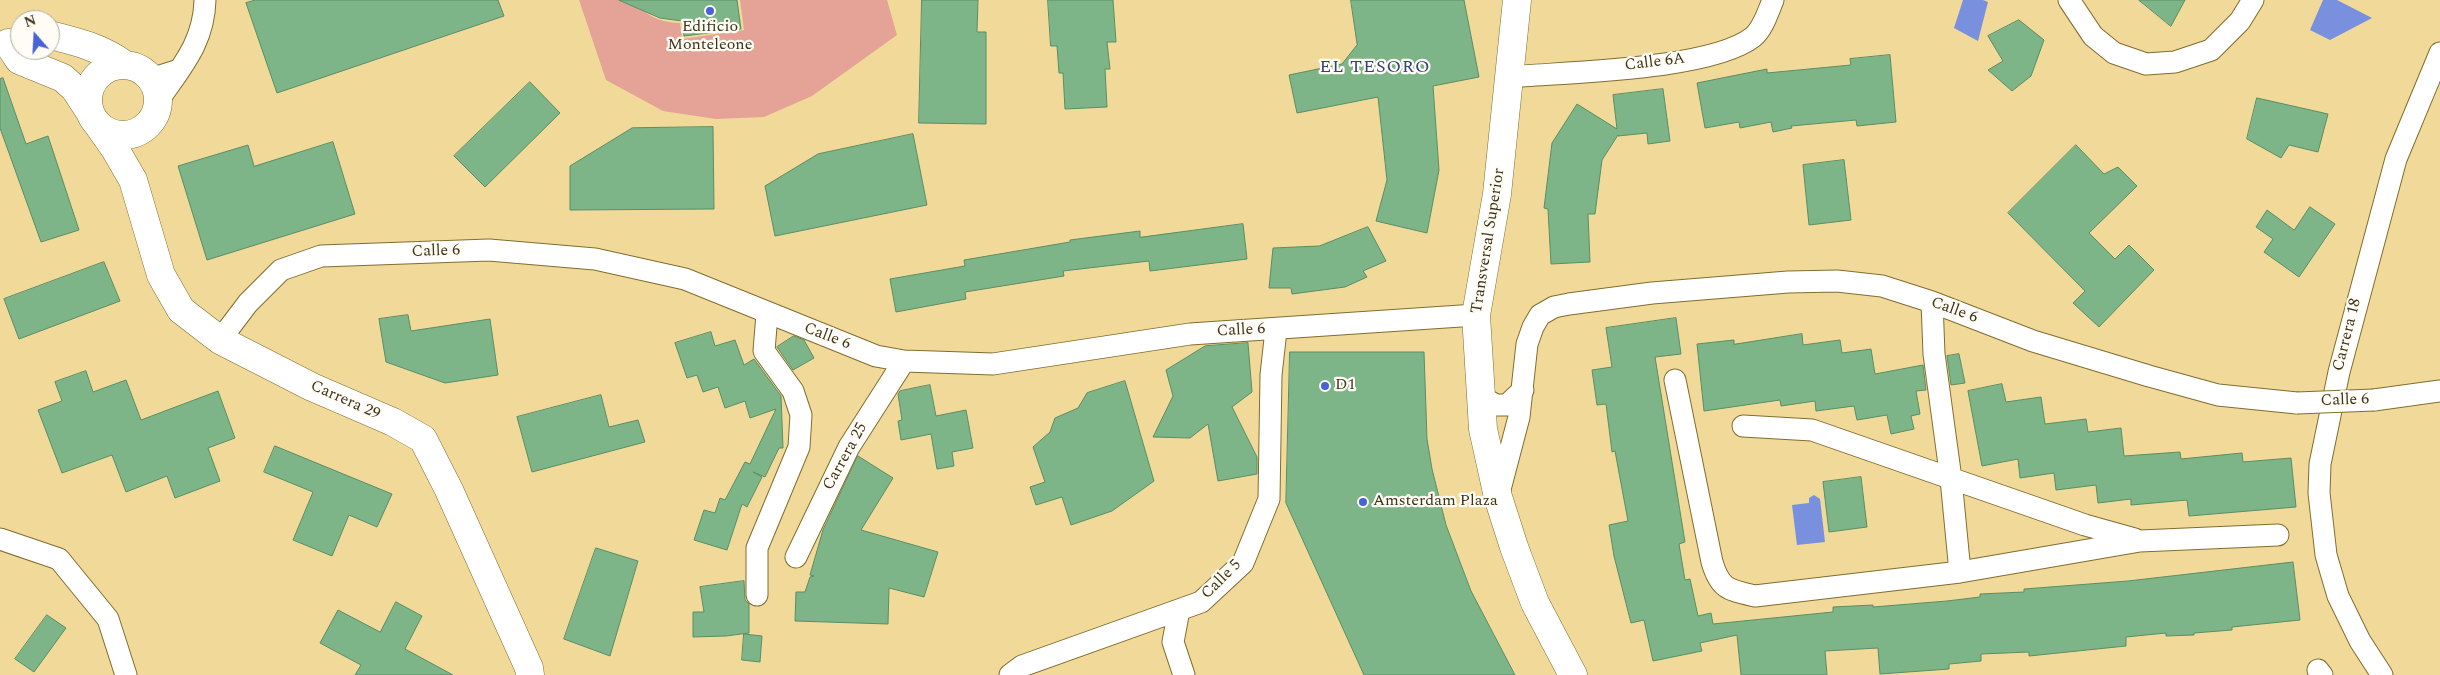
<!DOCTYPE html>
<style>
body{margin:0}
#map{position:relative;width:2440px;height:675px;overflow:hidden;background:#f0d999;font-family:Spectral,serif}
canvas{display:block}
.north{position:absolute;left:10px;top:10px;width:50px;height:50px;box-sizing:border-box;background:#fefcf5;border:1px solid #b1ac9d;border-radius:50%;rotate:341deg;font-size:14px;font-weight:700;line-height:20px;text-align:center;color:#3d3319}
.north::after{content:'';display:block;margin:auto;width:18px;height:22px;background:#4962d6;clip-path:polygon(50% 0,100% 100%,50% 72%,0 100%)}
</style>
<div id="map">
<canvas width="2440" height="675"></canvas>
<div class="north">N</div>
</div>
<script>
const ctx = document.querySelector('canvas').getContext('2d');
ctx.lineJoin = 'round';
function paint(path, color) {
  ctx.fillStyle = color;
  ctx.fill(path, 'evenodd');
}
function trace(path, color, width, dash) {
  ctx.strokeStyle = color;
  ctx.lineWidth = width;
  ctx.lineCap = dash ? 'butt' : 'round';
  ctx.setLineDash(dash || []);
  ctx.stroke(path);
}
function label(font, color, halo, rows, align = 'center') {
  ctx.font = font + ' Spectral,serif';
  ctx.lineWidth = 4.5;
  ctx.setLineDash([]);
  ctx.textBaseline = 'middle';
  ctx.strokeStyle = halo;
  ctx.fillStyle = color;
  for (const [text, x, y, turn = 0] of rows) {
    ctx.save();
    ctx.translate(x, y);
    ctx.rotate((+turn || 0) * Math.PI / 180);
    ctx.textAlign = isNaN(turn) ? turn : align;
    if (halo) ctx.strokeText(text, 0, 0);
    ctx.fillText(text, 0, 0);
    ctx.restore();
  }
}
paint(new Path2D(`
 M579,0H635C645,17 661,22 680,23L682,39L744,30L740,0H887L897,35L812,96L764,117L716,119L663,111L606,80Z`), '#e5a297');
paint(new Path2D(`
 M1963,0H1983L1988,2L1978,41L1954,28Z
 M2323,0H2337L2372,18L2330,40L2310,30Z
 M1814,495L1820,499L1825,542L1797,545L1792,505L1809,503V498Z`), '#7890dd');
const building = new Path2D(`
 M256,0H498L504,16L277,93L246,3Z
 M619,0H737L741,29L684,36L682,21L660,18Z
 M922,0H978L977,32H986V124L919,123Z
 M1048,0H1113L1116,42H1107L1110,69H1105L1107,107L1065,109L1063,73H1059L1057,46H1051Z
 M1351,0H1464L1479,77L1433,86L1439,170L1427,233L1376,221L1387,180L1378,97L1297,113L1289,75L1342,64L1357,45Z
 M2139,0H2185L2171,26Z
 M2019,20L2044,40L2031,76L2012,91L1988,70L2003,61L1988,36Z
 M1890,55L1896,122L1857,126L1856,120L1791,126L1792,128L1773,132L1771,122L1740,128L1739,122L1705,128L1697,83L1767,69V73L1851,65L1850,59Z
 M3,78L26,144L48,136L79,230L41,242L0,128V79Z
 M530,82L560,113L485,187L454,156Z
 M1663,89L1670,141L1648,144L1647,133L1618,136V135L1602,160L1595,214H1588L1590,262L1551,264L1548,209L1544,208L1552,143L1577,104L1617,129L1613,95Z
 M2257,98L2328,114L2318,152L2289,145L2281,158L2247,139Z
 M713,127L714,209L570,210V166L632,128Z
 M913,134L927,205L775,236L765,186L818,154Z
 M333,142L355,214L207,260L178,166L248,145L254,166Z
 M2076,145L2104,174L2118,167L2137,186L2089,233L2115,259L2129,245L2154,270L2099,327L2073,303L2085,291L2008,213Z
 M1844,160L1851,220L1809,225L1803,165Z
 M2310,207L2335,224L2299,277L2264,252L2273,239L2256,227L2267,210L2294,230Z
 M1243,224L1247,259L1150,271L1149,261L1063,271L1064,276L965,292L966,299L896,312L890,279L965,266L964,260L1070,242V240L1140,231V237Z
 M1368,227L1386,261L1363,271L1367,277L1345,287L1292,294L1291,288H1269L1273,248L1319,246Z
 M104,262L120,301L19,339L4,299Z
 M408,315L411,331L490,319L498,375L445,383L386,362L379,319Z
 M1676,318L1681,354L1655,357L1685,542L1679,544L1685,580L1690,579L1698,616L1711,613L1713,624L1833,612V607L1873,605V607L1947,601L1980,597V594L2024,592V589L2128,581L2293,562L2300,620L2232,627V630L2194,633V635L2166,636V633L2126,637V646L2029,656V652L1981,654V661L1949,664V669L1880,674L1878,648L1825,651L1827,675H1741L1737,635L1700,643L1702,651L1653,661L1644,620L1631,623L1614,556L1609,525L1628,521L1615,451L1612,452L1606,404L1597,405L1592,370L1612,367L1606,328Z
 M711,332L715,346L735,340L744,365L754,359L781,396L783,448H779L765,477L753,472L762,477L747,507L742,504L727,550L694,540L704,510L715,513L720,498L725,500L745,462L750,464L776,409L750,418L745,401L725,408L718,387L703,392L697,375L687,378L675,343Z
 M1802,334L1803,345L1840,340L1842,353L1871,349L1875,374L1923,365L1926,390L1916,391L1920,414L1911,416L1914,429L1891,434L1887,415L1857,420L1854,406L1816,411L1815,401L1781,406L1780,400L1704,411L1697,344L1734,340V344Z
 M794,336L804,340L814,358L793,370L777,347Z
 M1248,343L1252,392L1232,407L1257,457V474L1218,481L1208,424L1190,438L1153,437L1173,396L1166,370L1205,346Z
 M1290,352H1424L1427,439L1432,469L1446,525L1471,591L1515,675H1364L1286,503Z
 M1959,354L1965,383L1951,385L1947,356Z
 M86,371L93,392L126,380L141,420L218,391L235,438L208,448L220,481L175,498L167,476L126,492L112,455L62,473L38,410L62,401L55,382Z
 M1125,381L1154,481L1112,511L1071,525L1062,497L1036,505L1030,487L1045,482L1033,447L1050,432L1055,418L1078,408L1087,393Z
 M2002,384L2006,402L2041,397L2045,424L2086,419L2088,432L2121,428L2124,456L2180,452L2181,459L2242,453L2243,462L2291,458L2296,507L2189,516L2187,500L2131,505V499L2098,503L2096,485L2056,490L2054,473L2020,478L2018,459L1982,466L1968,391Z
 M930,385L936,416L966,410L973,448L952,452L954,466L937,469L931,434L901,440L898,421L902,420L898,394L900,391Z
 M601,395L609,427L638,420L645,442L532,472L517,417Z
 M275,446L392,494L377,527L349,515L332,556L293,540L313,492L264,472Z
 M858,456L893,478L861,530L938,552L924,597L889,588L888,624L795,621L796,592H805L810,577L814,576L810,575L823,530Z
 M1861,477L1867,527L1829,532L1823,482Z
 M596,548L638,561L610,656L564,639Z
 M744,581L745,600L749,604V633L726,636L693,637V612H704L700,587Z
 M396,602L422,616L405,649L453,675H355L361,665L320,643L338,610L380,632Z
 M47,615L66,628L34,672L15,659Z
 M744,634L762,636L760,662L742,660Z`);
paint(building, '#7db488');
trace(building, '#598e64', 1);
const minor = new Path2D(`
 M2069,0L2093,36L2114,53L2146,64L2175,62L2211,50L2240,21L2253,0
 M1510,77C1567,72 1711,70 1753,37C1763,29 1768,12 1773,0
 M151,79L179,70
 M158,101C181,67 204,43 205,0
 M1932,302L1934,354L1951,479L1960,572
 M220,340L248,303L281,270L321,256L489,250L595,259L685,279L876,356L904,361L993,364L1190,334L1476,315
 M1675,380L1712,562C1720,589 1728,590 1755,596L1960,572L2140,541L2278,535
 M1481,397L1496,405H1507L1523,390
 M2374,400L2440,391
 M1743,426L1812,430L2085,525L2135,539
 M1498,497L1519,417L1527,344L1533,327L1540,315L1554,307L1569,304L1652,293L1788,282L1837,281L1882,286L1932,302L2033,341L2149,376L2218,395L2297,403
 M0,539L59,559L108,619L126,675
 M796,557L849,447L904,361
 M757,595V548L799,447L801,415L793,391L764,351L767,314
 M1179,610L1173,642L1184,675
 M2318,670L2322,675
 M1010,675L1022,666L1201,602L1243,563L1269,499L1271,375L1276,330
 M2382,675L2360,641L2338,596L2326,555L2319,493L2320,464L2339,372L2396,159L2440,53`);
const tertiary = new Path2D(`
 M50,35C78,42 102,48 125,65
 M8,43L19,60L63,78L75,89L90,112
 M88 100a35 35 0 1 1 70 0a35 35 0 1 1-70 0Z
 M96,122L115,149L133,180L161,275L181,310L220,340L312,387L393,422L423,439L449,490L529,668L530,675`);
const secondary = new Path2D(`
 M1517,0L1497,194L1476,315L1483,429L1498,497L1514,547L1535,603L1573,675`);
trace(minor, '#826d2f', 23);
trace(tertiary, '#826d2f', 29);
trace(secondary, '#826d2f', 29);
trace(minor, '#fff', 21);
trace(tertiary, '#fff', 28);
trace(secondary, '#fff', 28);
const minorBridge = new Path2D(`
 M2297,403L2374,400`);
trace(minorBridge, '#826d2f', 23, []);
trace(minorBridge, '#fff', 21);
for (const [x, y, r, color] of [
 [710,11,5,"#4962d6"],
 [1325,386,5,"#4962d6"],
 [1363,502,5,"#4962d6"]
]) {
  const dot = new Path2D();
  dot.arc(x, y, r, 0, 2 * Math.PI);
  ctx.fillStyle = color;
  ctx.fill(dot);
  trace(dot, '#fefcf5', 2);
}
label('16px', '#3d3319', '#fefcf5', [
 ["Edificio",710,28,"center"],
 ["Monteleone",710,46,"center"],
 ["D1",1335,386],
 ["Amsterdam Plaza",1373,502]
], 'left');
label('16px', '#3d3319', '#fefcf5', [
 ["Calle 6A",1655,63,-7],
 ["Transversal Superior",1489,241,-81],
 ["Calle 6",436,252,-2],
 ["Calle 6",1954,311,20],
 ["Calle 6",1241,331,-3],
 ["Carrera 18",2348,335,-76],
 ["Calle 6",827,337,21],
 ["Carrera 29",345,401,24],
 ["Calle 6",2345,401,-2],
 ["Carrera 25",846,457,-61],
 ["Calle 5",1222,580,-45]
]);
ctx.letterSpacing = '1px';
label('18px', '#33427d', '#fefcf5', [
 ["EL TESORO",1375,68]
]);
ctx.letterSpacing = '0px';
</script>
